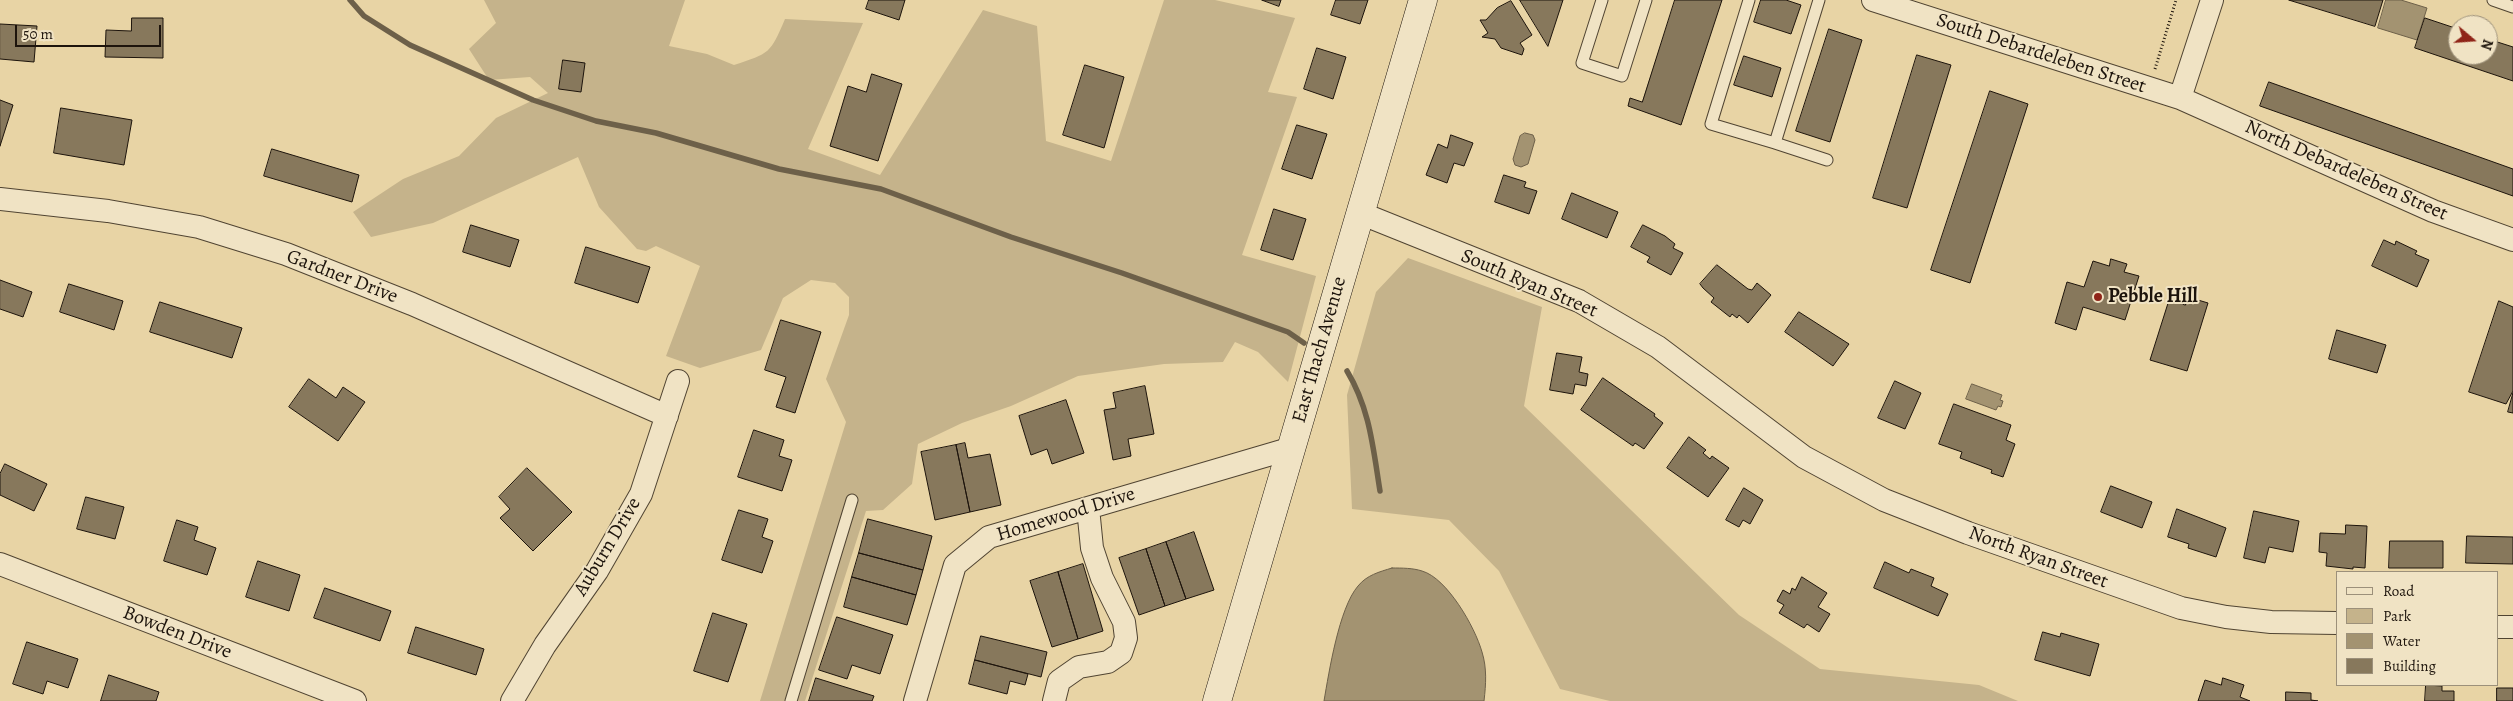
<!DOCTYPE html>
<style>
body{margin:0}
#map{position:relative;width:2513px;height:701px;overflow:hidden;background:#e8d4a5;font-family:Alegreya,serif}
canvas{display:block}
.legend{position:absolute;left:2336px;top:571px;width:162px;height:115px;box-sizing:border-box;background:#f0e3c4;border:1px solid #9c907a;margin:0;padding:6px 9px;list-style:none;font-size:15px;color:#1d140c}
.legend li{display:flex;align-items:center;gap:10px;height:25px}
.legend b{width:25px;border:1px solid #9c907a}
.north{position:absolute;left:2448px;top:15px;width:50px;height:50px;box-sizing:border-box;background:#f0e3c4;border:1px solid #9c907a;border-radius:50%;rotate:108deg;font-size:14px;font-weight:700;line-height:20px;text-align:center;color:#1d140c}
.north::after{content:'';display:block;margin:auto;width:18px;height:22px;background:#8f2418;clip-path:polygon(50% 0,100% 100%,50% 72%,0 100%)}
.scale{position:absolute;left:15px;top:25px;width:146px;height:22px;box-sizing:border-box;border:2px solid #1d140c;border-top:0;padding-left:6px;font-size:15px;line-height:18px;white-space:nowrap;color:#1d140c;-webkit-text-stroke:4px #f0e3c4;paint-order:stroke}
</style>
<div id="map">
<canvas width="2513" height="701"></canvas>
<ul class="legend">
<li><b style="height:6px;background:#f0e3c4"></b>Road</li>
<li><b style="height:14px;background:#c5b38b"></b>Park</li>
<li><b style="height:14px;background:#a39371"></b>Water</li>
<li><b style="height:14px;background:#87785c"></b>Building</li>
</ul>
<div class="north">N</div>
<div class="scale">50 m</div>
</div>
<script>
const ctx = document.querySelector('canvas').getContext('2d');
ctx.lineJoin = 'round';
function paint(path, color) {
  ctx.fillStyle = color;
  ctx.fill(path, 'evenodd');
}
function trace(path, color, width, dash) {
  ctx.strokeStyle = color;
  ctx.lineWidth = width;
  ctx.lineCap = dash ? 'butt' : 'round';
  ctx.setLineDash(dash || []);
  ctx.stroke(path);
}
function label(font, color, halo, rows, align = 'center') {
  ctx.font = font + ' Alegreya,serif';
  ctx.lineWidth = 4;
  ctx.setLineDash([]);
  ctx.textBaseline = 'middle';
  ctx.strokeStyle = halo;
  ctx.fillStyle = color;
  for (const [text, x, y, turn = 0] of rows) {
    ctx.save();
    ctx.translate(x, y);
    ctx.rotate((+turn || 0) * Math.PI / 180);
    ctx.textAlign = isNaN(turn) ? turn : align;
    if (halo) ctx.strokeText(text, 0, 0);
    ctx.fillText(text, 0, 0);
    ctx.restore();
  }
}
paint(new Path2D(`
 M484,0H685L669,46L707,54L734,65C770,53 770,54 785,19L863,23L808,149L880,175L983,10L1037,26L1046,141L1111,161L1164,0H1215L1295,18L1268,92L1297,97L1242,255L1316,276L1288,382L1258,352L1235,342L1223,362L1164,364L1078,376L1011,406L962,423L918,444L912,484L883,510L866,511L805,701H760L846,422L826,379L849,315V297L835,283L811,280L783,298L761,350L700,368L666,356L700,266L656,246L646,251L637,249L599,207L578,157L433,223L371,237L353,212L403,179L459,156L496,118L548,93L530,77L489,80L469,49L496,23Z
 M1408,258L1542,307L1524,406L1739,615L1820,669L1979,685L2018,701H1610L1560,689L1499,571L1449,520L1352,509L1347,395L1376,292Z`), '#c5b38b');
const water = new Path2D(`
 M2386,0H2401L2427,8L2417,40L2378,28Z
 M1525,133L1533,135L1535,140L1528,164L1521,167L1515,165L1513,159L1520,136Z
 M1972,384L2002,395L2000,400L2003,401L2001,407L1998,406L1996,410L1966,399Z
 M1392,568C1402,568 1413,568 1422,571C1447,578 1475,627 1482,652C1487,668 1486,684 1484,701H1324C1329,672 1339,608 1358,586C1367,575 1379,572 1392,568Z`);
paint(water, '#a39371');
trace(water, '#6d6049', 1);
trace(new Path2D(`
 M350,0L364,16L410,45L533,100L596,121L656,133L779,169L881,189L1011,237L1122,273L1288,332L1304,343
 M1347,371C1370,409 1373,448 1380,491`), '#6d6049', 5.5);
const building = new Path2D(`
 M869,0H905L899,20L866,9Z
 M1262,0H1281L1279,6Z
 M1336,0H1368L1360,24L1331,15Z
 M1520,0H1563L1548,46Z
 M1675,0H1722L1681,125L1628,106L1630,98L1642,102Z
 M1761,0H1786L1801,5L1791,34L1754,22Z
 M2289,0H2383L2375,26Z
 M1511,1L1532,35L1520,43L1524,49L1522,55L1501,48L1495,39L1482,37L1488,33L1480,20H1486L1497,8Z
 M132,18H163V58L105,57L106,30L131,31Z
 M2425,18L2458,29V55H2488V39L2513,47V81L2415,48Z
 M0,24L37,26L34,62L0,59Z
 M1829,29L1862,40L1830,142L1796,131Z
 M1317,48L1346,57L1333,99L1304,89Z
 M1917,55L1951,65L1907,208L1873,198Z
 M1744,56L1781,68L1772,97L1734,85Z
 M563,60L585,63L581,92L559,89Z
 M1085,65L1124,77L1104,148L1063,135Z
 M872,74L902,84L878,161L830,146L848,86L866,92Z
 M2269,82L2513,169V196L2260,106Z
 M1990,91L2028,104L1970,283L1931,270Z
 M0,100L13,105L0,146Z
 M61,108L132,120L124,165L54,153Z
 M1297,125L1327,134L1312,179L1282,169Z
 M1451,135L1473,143L1464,166L1454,163L1447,183L1426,175L1438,144L1447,148Z
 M272,149L359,175L352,202L264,176Z
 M1504,175L1526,182L1524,187L1537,191L1529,214L1495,202Z
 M1572,193L1618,212L1607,238L1562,219Z
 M1274,209L1306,219L1293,260L1261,250Z
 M471,225L519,240L510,267L463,252Z
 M1643,225L1665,236L1675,244L1673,248L1683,253L1671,275L1647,262L1650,257L1631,247Z
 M2384,240L2395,245L2396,241L2417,251L2415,254L2429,260L2417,287L2372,266Z
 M586,247L650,267L638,303L575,283Z
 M2111,259L2127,264L2124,272L2139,276L2125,320L2083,307L2076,330L2055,323L2067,282L2084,287L2093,261L2109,266Z
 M1717,265L1748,289L1752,290L1757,283L1771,295L1748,323L1739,315L1737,318L1732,314L1730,317L1711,302L1714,298L1703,288L1700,284Z
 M0,280L32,292L23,317L0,309Z
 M69,284L123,301L114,330L60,312Z
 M2188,297L2208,303L2187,371L2150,360L2169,300L2185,305Z
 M2499,301L2513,307V391L2506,404L2469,392Z
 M160,302L242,328L232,358L150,332Z
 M1799,312L1849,344L1833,366L1785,332Z
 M781,320L821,332L795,413L776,407L786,377L765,370Z
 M2337,330L2386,345L2377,373L2329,359Z
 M1557,353L1582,357L1579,372L1588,374L1586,386L1575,384L1573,394L1550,390Z
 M1603,378L1655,414L1654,416L1663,423L1644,449L1635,443L1633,446L1581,410Z
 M309,379L336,398L343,387L365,402L338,441L289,407Z
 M1895,381L1921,393L1905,429L1878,418Z
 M1145,386L1154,434L1128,439L1131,456L1113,460L1104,410L1116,408L1113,393Z
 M2513,393V413L2508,412Z
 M1066,400L1084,453L1052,464L1047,449L1031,455L1019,416Z
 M1954,404L2011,425L2006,440L2015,444L2003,477L1991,473L1992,470L1960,458L1962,452L1939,444Z
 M754,430L784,440L779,456L792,460L782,491L738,477Z
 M1689,437L1706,450L1703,453L1710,459L1712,456L1729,468L1708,497L1667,468Z
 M965,443L968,458L990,454L1001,505L970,512L956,445Z
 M956,445L970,512L935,520L921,452Z
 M5,464L47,484L34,511L0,495V474Z
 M527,468L572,512L533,551L500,518L510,509L499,497Z
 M2111,486L2152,502L2142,528L2101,512Z
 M1744,488L1763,500L1750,524L1743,520L1739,527L1726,520Z
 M86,497L124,507L115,539L77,529Z
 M2177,509L2226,528L2216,557L2188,548L2189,544L2168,537Z
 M739,510L768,519L762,537L773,541L762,573L722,560Z
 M2254,511L2299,521L2293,552L2269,547L2265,563L2244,558Z
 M868,519L932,536L923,570L859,553Z
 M177,520L198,527L194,540L216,548L207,575L164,561Z
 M2346,525L2367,526L2365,568L2353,567V569L2326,566L2327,553L2319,552L2320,533L2345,534Z
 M1194,532L1214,590L1186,599L1166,542Z
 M2467,536L2513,537V564L2466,563Z
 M2390,541H2443V568H2389Z
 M1166,542L1186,599L1165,606L1146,549Z
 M1146,549L1165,606L1139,615L1119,558Z
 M859,553L923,570L916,595L852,577Z
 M258,561L300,575L289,611L246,597Z
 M1885,562L1909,573L1911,569L1934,578L1931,586L1948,594L1938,616L1874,588Z
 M1083,564L1103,631L1078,639L1058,572Z
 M1058,572L1078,639L1052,647L1030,581Z
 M852,577L916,595L907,625L844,607Z
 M1802,577L1827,593L1818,607L1830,614L1819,632L1807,624L1804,628L1779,613L1784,605L1777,601L1783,590L1790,594L1792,588L1795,590Z
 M325,588L391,611L380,641L314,618Z
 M713,613L747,624L728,682L694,671Z
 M837,617L893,635L880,674L852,665L847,679L819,670Z
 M416,627L484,649L476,675L408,653Z
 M2043,632L2060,637L2061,633L2099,644L2090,676L2035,660Z
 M981,636L1047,652L1041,677L975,660Z
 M27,642L78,659L68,688L47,681L43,694L13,684Z
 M975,660L1028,674L1025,685L1010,681L1007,694L969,684Z
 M109,675L159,692L156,701H101Z
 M816,678L874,696L872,701H809Z
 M2223,678L2244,685L2240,697L2250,701H2198L2205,680L2221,685Z
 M2426,685L2442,686V691H2454V701H2425Z
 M2497,688H2513V701H2497Z
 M2286,692L2311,693V700L2318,701H2286Z`);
paint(building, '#87785c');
trace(building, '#1d140c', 1);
const lane = new Path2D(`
 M1602,0L1582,63L1622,76L1646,0
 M1749,0L1711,124L1775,143L1819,0
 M2493,0L2513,7
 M1775,143L1827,160
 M791,701L852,500`);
const street = new Path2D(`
 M1873,0L2180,98L2433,211L2513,240
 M2180,98L2212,0
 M0,199L108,211L199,227L286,254L412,304L667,416
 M1360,213L1579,301L1658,347L1804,457L1884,500L1968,533L2181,608L2226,617L2271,622L2337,623
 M0,564L355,701
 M2497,627H2513
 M512,701L545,645L597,571L641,494L678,381
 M915,701L955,565L989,537L1292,448
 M1054,701L1059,681L1079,667L1108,662L1121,653L1126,638L1124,622L1102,578L1092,548L1088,508`);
const secondary = new Path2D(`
 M1217,701L1423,0`);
trace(lane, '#504432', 13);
trace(street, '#504432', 24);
trace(secondary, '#1d140c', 29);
trace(new Path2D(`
 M2155,69L2176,0`), '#1d140c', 3, [1, 2.5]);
trace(lane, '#f0e3c4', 11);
trace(street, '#f0e3c4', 22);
trace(secondary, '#f0e3c4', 28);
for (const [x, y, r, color] of [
 [2098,297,5,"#8f2418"]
]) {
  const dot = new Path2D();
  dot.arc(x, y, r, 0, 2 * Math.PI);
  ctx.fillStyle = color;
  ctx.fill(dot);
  trace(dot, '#f0e3c4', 2);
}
label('20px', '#1d140c', '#f0e3c4', [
 ["South Debardeleben Street",2041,54,18],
 ["North Debardeleben Street",2346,171,24],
 ["Gardner Drive",342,277,21],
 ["South Ryan Street",1529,284,23],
 ["East Thach Avenue",1320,350,-74],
 ["Homewood Drive",1066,515,-17],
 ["Auburn Drive",608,547,-59],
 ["North Ryan Street",2038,558,20],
 ["Bowden Drive",177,633,21]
]);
label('bold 20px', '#1d140c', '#f0e3c4', [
 ["Pebble Hill",2108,297]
], 'left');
</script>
